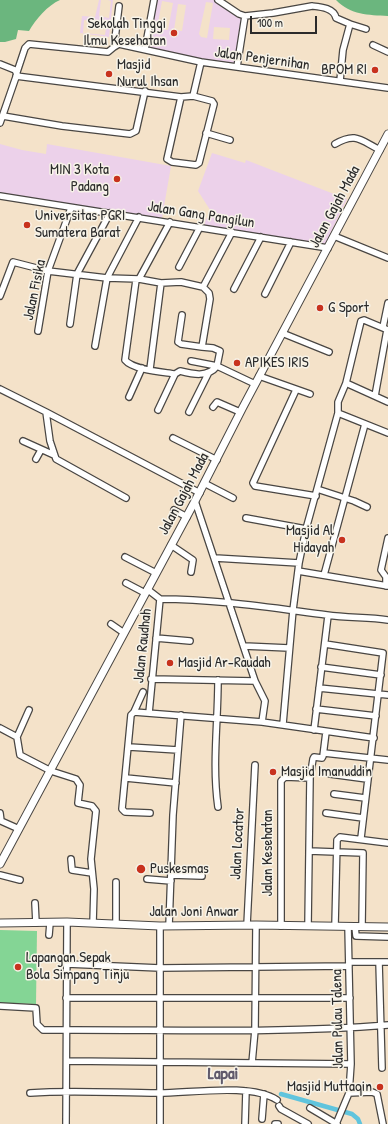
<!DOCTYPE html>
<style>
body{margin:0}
#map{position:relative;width:388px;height:1124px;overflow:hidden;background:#f4e2c9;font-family:"Patrick Hand",sans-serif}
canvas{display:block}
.scale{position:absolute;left:250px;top:16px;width:67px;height:18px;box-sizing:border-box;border:2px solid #2b2b2b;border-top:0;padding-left:5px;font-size:12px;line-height:14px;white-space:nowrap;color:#2b2b2b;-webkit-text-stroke:3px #f7f3e8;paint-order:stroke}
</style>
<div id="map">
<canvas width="388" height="1124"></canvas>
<div class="scale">100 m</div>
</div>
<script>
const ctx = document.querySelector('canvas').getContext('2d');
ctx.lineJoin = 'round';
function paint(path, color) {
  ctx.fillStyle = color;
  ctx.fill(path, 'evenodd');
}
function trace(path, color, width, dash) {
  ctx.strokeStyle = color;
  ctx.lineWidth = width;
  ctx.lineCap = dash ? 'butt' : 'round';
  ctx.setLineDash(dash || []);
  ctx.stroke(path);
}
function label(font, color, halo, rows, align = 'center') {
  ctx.font = font + ' "Patrick Hand",sans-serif';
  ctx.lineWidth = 3;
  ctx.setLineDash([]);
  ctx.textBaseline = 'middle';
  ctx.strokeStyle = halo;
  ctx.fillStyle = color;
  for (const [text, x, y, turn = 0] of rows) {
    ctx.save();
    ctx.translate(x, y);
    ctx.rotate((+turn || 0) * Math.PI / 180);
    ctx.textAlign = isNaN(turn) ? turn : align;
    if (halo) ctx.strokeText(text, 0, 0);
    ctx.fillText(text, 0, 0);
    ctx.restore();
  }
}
paint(new Path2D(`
 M99,0H101L99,16L109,18L111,1L108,0H113L109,37L80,33L82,16L95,17ZM84,20L107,22L105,35L83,33Z
 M156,0H216L243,18L236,65L146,48ZM162,1L173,3L168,30L160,29L161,24L158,23ZM206,2L213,3L207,38L201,37L199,34ZM178,4L186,5L182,31L174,30ZM214,27L230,28L229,40L213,39Z
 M0,144L22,150L46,154L47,144L171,166L162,218L0,194Z
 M212,153L245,163L246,160L347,199L325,244L204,226L206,219L212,213L198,191Z`), '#ecd1ea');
paint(new Path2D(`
 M0,930L37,931L36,1004L0,1003Z`), '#84d595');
paint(new Path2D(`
 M0,0H60C48,5 35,20 29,31L18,30L16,39L5,42H0Z
 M336,0H388V16C368,15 351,15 336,0Z`), '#6bb67e');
trace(new Path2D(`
 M281,1094L352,1114L358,1119L360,1124`), '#5fc4dd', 4.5);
const minor = new Path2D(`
 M218,0L239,14L245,16L237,67
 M245,16L273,13L312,6C321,7 334,8 336,18L350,24
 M373,45L388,52
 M114,47L119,44L128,46L201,62
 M145,49L154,0
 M0,64L15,70L17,74L0,123
 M17,72L25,48L29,44L108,52L114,47L119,6
 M16,76L181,97L193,96L201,62L388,88
 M340,81L343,50L350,24L366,29
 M181,97L167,159L172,162L196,165L199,163L214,104L212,101L193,96
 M3,116L62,126L130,134L136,131L145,91
 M206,133L230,140
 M335,144C356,132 360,140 380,150
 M0,196L328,248
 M334,236L388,258
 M179,267L200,227
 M139,279L170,222
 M136,280L125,360C133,370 163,372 175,374L180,371C192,374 208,378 217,366L255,384
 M203,287L232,232
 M234,289L261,237
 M265,294L291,242
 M0,296L13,262L48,271L107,278L139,279L161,283L181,282L203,287L209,293L210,299L202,347L213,348L220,351L217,366L191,361
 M182,315L178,342L181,344L202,347
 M70,324L77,274L110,213
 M383,327L388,303
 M388,330L364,320L361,321L346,383L338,402V413L388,433
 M38,331L48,271L71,208
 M282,333L329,352
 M95,346L107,278L139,217
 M150,369L161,283
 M259,376L310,394
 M346,383L388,402
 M0,389L46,412
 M296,390L253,483L255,486L316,496
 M375,396L387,330
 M129,397L142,368
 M213,407L217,402L240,412
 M158,410L175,374
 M189,412L209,372
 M173,438L217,460
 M23,441L54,455
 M36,459L41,450
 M204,483L233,498
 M317,489L354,501L367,507
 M126,498L56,459L50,441L46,412L200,493
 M195,501L255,681L265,701L262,722
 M174,510L187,517
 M246,518L306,529
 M171,545L193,560L191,572
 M125,557L156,573
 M215,558L299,563
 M298,571L388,586
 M324,575L365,424
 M126,583L145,593
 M386,586V577L381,570L388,538
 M147,589L160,599L149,713
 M160,599C216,599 272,608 327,615C347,618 368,617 388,620
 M111,624L124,633
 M156,638L190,641
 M325,644L383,653L361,838
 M244,646L289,648
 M321,667L381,675
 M151,679L255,681
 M218,680C218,723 212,765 218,807
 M319,688L388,695
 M316,709L376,716
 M29,710L17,737L20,755L51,771L76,779L80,785L78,803L92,806L96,811L91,859L94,889L93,923
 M134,712L143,692
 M283,724L293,610L299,563L306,529L338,413
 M0,728L17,737
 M314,730L328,616
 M129,747L178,750
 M324,753L388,760
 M330,774L367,779
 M126,778L176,783
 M334,794L365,798
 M0,813L1,821L19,829
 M150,813L125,812L122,809L131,715L134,712L262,722L374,738
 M326,813L363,818
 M309,851L363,853L362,926
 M71,859L72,870L92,873
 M0,875L20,880
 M171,875L202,876
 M147,879L171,881
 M35,903L36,923
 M116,923V882
 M247,925L255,765
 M169,926L173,815L181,715
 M281,926V781L285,777L310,778
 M308,926L310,778L313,759L314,757L322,758L323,756L326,732
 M335,926L337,840L340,837L388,843
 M355,926L356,936L388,937
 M49,935L50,923
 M349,962H388
 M379,962L382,1068
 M67,964L160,968L349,966
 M66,998H350
 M0,1006L36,1008L37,1024L43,1030C158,1029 273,1034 388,1025
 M67,1061L351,1064
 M252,1063L255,1030L256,925
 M30,1093C73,1090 116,1093 159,1093C191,1093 251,1083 277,1100
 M349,1093L372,1092L377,1094L383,1124
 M279,1106L281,1109L308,1124
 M310,1108L337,1124
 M262,1119L264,1094
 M66,1124L67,922
 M160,1124V926
 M245,1124L246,1091
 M275,1124H278
 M336,1124L349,1093L351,1064L348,926`);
const major = new Path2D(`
 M0,864L195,501L243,407L388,134
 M0,923L67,922L160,926L256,925L388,927`);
trace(minor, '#494643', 8);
trace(major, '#494643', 9);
trace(minor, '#fff', 5.5);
trace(major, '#fff', 7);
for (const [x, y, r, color] of [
 [174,33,4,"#c8321e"],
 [375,70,4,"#c8321e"],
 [109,74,4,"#c8321e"],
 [117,179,4,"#c8321e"],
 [27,225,4,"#c8321e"],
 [320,308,4,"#c8321e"],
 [237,363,4,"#c8321e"],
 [342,540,4,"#c8321e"],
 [170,663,4,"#c8321e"],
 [273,772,4,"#c8321e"],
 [141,869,5,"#c8321e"],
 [18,967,4,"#c8321e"],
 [380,1087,4,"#c8321e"]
]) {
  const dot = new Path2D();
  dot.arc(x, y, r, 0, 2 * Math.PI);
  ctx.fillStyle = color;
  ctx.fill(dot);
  trace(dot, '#f7f3e8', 1.5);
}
label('15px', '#2b2b2b', '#f7f3e8', [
 ["Sekolah Tinggi",166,24,"right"],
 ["Ilmu Kesehatan",166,41,"right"],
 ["Masjid",117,65],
 ["Nurul Ihsan",117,82],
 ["BPOM RI",367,70,"right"],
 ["MIN 3 Kota",109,170,"right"],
 ["Padang",109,187,"right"],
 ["Universitas PGRI",35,216],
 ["Sumatera Barat",35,233],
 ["G Sport",328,308],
 ["APIKES IRIS",245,363],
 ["Masjid Al",334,531,"right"],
 ["Hidayah",334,548,"right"],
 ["Masjid Ar-Raudah",178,663],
 ["Masjid Imanuddin",281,772],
 ["Puskesmas",150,869],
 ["Lapangan Sepak",26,958],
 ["Bola Simpang Tinju",26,975],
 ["Masjid Muttaqin",372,1087,"right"]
], 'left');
label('15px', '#2b2b2b', '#f7f3e8', [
 ["Jalan Penjernihan",262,59,8],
 ["Jalan Gajah Mada",335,207,-62],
 ["Jalan Gang Pangilun",201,215,9],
 ["Jalan Fisika",35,290,-78],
 ["Jalan Gajah Mada",184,494,-62],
 ["Jalan Raudhah",143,646,-84],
 ["Jalan Locator",238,844,-87],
 ["Jalan Kesehatan",268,853,-90],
 ["Jalan Joni Anwar",194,912],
 ["Jalan Pulau Talena",338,1019,-91]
]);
label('bold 17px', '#605a6b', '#f7f3e8', [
 ["Lapai",223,1074]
]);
</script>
